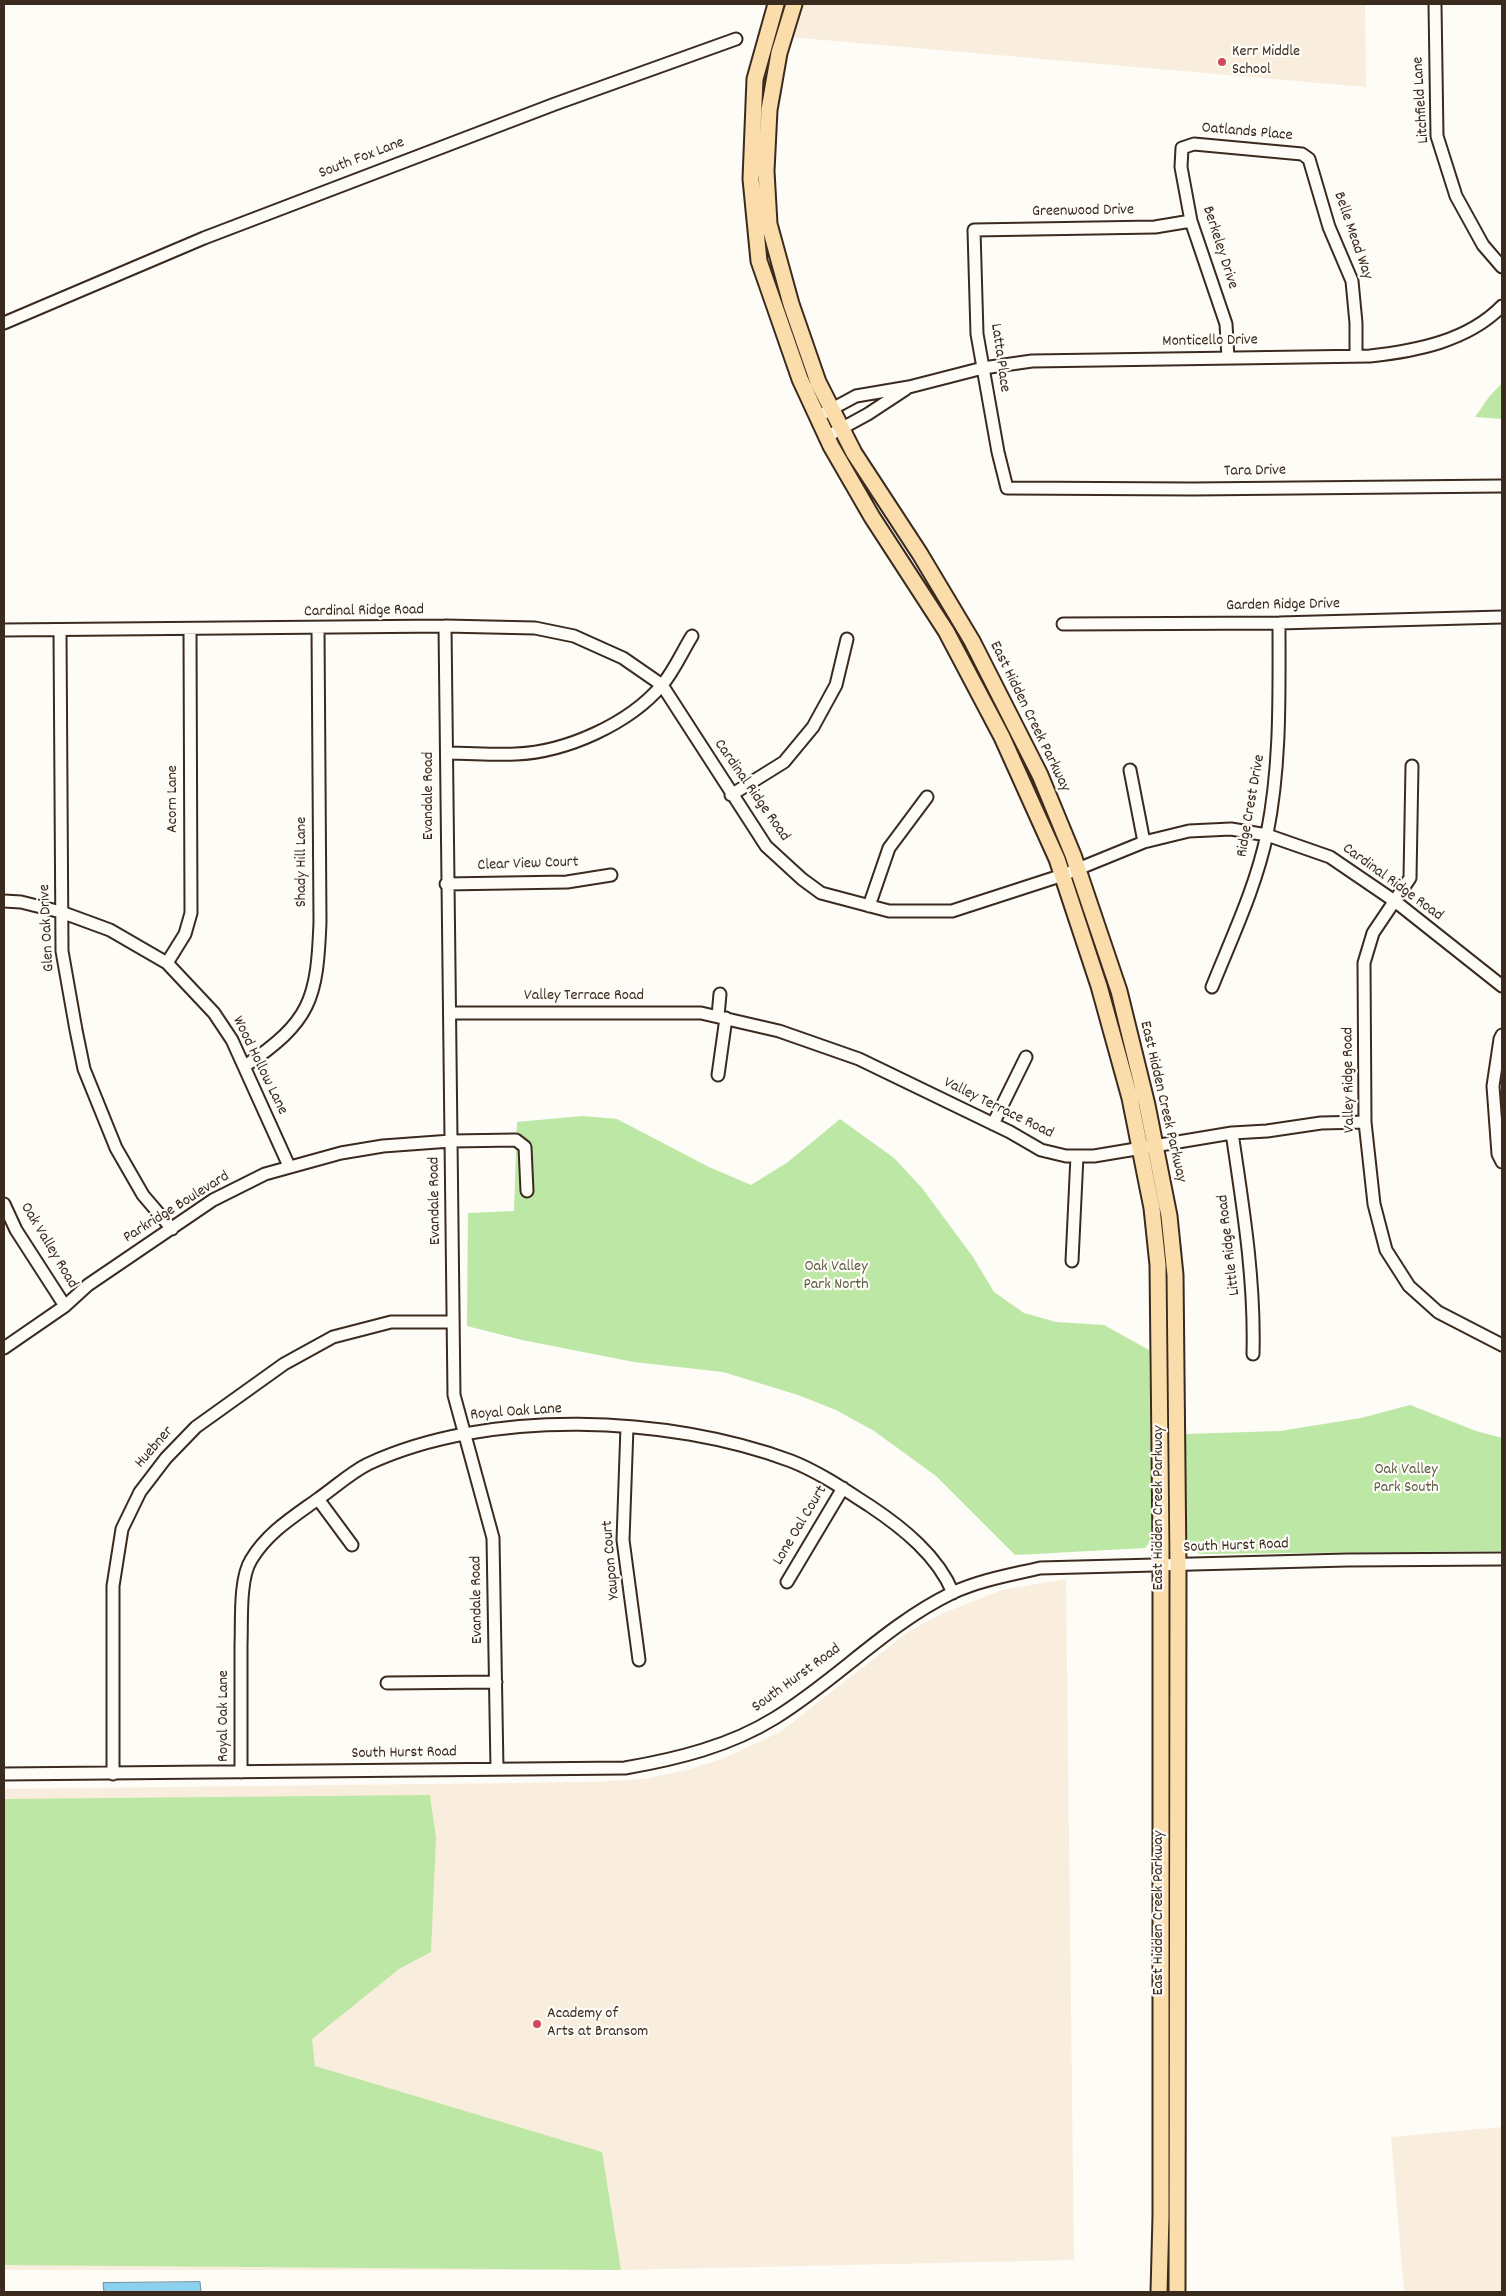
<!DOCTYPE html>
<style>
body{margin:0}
#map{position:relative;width:1506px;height:2296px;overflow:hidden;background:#fdfcf7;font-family:Dekko,sans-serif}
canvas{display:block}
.frame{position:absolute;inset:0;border:5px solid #3b2a1e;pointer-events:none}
</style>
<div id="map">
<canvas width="1506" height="2296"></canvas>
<div class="frame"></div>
</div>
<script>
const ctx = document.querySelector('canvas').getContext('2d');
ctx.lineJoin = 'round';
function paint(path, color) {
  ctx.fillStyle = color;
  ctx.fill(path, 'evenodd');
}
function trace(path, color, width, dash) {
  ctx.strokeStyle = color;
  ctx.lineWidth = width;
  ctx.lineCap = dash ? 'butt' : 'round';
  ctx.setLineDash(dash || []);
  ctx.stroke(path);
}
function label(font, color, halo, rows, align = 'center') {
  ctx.font = font + ' Dekko,sans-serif';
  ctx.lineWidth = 4.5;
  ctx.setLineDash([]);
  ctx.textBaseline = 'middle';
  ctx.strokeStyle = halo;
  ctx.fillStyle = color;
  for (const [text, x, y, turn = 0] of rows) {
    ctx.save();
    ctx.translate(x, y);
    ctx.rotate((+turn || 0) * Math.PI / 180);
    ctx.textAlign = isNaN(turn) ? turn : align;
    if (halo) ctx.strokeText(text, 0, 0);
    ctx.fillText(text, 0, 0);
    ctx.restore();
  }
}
paint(new Path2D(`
 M799,4H1365L1366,87L789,37Z
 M1066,1579L1074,2260L621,2270H4V1789L595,1782L643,1779L687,1770L722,1759L780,1732L908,1632L943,1613L1002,1590Z
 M1502,2127V2292H1404L1391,2137Z`), '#f9eedd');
paint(new Path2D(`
 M1502,383V419L1475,417L1489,397Z
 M582,1116L617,1119L709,1167L751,1185L788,1162L840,1119L894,1158L922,1188L973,1257L994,1292L1024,1313L1056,1322L1104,1325L1149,1350L1152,1539L1145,1548L1015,1555L936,1476L874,1431L836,1410L798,1395L723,1372L634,1362L522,1340L467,1326L468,1213L514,1211L517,1122Z
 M1410,1405L1476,1431L1502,1438V1551L1199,1554L1186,1540L1185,1434L1280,1431L1361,1418Z
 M430,1795L436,1838L431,1952L399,1969L312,2039L315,2066L602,2152L621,2270L4,2265V1799Z`), '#bce7a4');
const water = new Path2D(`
 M200,2282L201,2292H104L103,2283Z`);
paint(water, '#8bd0ed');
trace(water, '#6b8e9a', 1);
const minor = new Path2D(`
 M1435,4L1437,136L1456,196L1483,245L1502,267
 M1191,221L1155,227L974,230L977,334L998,452L1007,488L1193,489L1502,486
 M4,323L204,238L555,104L736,39
 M1228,358L1226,324L1191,221L1181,167L1182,148L1194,144L1302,154L1309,159L1329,227L1352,281L1356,323V356
 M817,417L856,396L909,387L983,368L1032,361L1370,356C1416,351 1468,341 1502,306
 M826,437L868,414L906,389
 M1063,624L1279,623L1502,617
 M445,626L454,1395L493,1538L497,1769
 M4,630L445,626L535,628L574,636L623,658L662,685L766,846L802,879L821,893L889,911H952L1063,875L1144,842L1189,831L1231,829L1267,835L1330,857L1396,902L1502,986
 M60,630L62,951L76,1030L84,1069L116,1148L143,1195L172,1229
 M447,753C470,753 493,755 516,754C566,752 629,724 662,685C674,671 682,652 692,636
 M1412,766L1410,878L1373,933L1364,963L1365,1122L1374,1204L1386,1250L1409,1286L1438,1312L1502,1345
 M1130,770L1144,842
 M731,795L784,762L813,727L836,685L847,639
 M446,884L567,882L611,875
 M4,901L21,902L61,912L110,930L167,963L214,1013L232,1040L289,1166
 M869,906L889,848L927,797
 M167,963L185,934L191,913L190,629
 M1212,987C1232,937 1256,887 1267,834C1281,764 1279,694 1279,623
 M450,1013H701L779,1031L859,1059L1010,1132L1041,1150L1066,1156H1094L1232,1133L1267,1131L1321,1123L1365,1122
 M718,1016L720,994
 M1502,1035L1500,1039L1493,1086L1498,1154L1502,1162
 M245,1066C311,1021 317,1000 320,922L318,629
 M718,1075L726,1018
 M993,1124L1026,1057
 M1232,1133C1243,1207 1255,1279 1253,1354
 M4,1204L16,1230L65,1306
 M1072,1261L1077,1156
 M4,1348L65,1306L88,1285L213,1200L265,1174L341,1153L383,1146L451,1141L516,1140L525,1147L527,1191
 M627,1427L623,1540L639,1660
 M318,1499L352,1545
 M787,1582L843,1488
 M387,1683L496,1682
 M241,1772C241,1730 241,1688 241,1645C242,1623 239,1579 251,1560C267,1533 293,1517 318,1499C334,1488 350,1473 368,1464C489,1408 667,1415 791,1461C819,1472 845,1490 870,1506C903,1528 938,1556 953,1593
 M4,1774L625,1768C677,1759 730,1746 775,1718C837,1680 886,1625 952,1593C980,1580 1010,1575 1040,1568L1347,1560L1502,1559
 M113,1774V1586L122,1529L140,1492L166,1458L196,1427L284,1364L333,1337L391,1322H453`);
const major = new Path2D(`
 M776,4L755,79L751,179L759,261L800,379L831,446L872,517L946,631L1002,737L1057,859L1099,986L1130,1098L1152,1208L1158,1265L1161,1547V2216L1159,2292
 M794,4L779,53L769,110L766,171L769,224L791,304L818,382L854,453L920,554L972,641L1040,775L1073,855L1119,991L1147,1105L1169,1216L1175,1275L1178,1566L1177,2292`);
trace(minor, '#3b2a1e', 15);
trace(major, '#3b2a1e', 19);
trace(minor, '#fdfcf7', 11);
trace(major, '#fbddab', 15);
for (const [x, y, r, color] of [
 [1222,62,5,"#d1495b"],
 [537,2024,5,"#d1495b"]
]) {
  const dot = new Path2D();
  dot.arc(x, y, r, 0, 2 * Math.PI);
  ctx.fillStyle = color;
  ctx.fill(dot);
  trace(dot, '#fdfcf7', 2);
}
label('16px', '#3b2a1e', '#fdfcf7', [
 ["Kerr Middle",1232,53],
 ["School",1232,71],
 ["Academy of",547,2015],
 ["Arts at Bransom",547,2033]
], 'left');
label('16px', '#3b2a1e', '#fdfcf7', [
 ["Litchfield Lane",1422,100,-94],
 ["Oatlands Place",1247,133,5],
 ["South Fox Lane",362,159,-21],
 ["Greenwood Drive",1083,212,-1],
 ["Belle Mead Way",1352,236,71],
 ["Berkeley Drive",1219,248,72],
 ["Monticello Drive",1210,342,-1],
 ["Latta Place",999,358,82],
 ["Tara Drive",1255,472,-1],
 ["Garden Ridge Drive",1283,606,-1],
 ["Cardinal Ridge Road",364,612,-1],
 ["East Hidden Creek Parkway",1029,717,64],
 ["Cardinal Ridge Road",751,791,55],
 ["Evandale Road",430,796,-90],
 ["Acorn Lane",174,799,-90],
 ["Ridge Crest Drive",1252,806,-80],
 ["Shady Hill Lane",303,862,-90],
 ["Clear View Court",528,865,-2],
 ["Cardinal Ridge Road",1392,883,36],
 ["Glen Oak Drive",48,928,-93],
 ["Valley Terrace Road",584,997],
 ["Wood Hollow Lane",259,1066,64],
 ["Valley Ridge Road",1350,1080,-91],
 ["East Hidden Creek Parkway",1162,1102,77],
 ["Valley Terrace Road",998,1109,26],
 ["Evandale Road",436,1201,-91],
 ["Parkridge Boulevard",177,1208,-32],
 ["Little Ridge Road",1230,1245,-97],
 ["Oak Valley Road",48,1246,59],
 ["Royal Oak Lane",516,1413,-4],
 ["Huebner",155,1448,-49],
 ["East Hidden Creek Parkway",1160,1508,-90],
 ["Lone Oal Court",801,1526,-59],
 ["South Hurst Road",1236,1547,-2],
 ["Yaupon Court",612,1560,-95],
 ["Evandale Road",478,1600,-91],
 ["South Hurst Road",797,1679,-36],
 ["Royal Oak Lane",225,1716,-90],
 ["South Hurst Road",404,1754,-1],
 ["East Hidden Creek Parkway",1160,1913,-90]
]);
label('16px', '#5b5940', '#fdfcf7', [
 ["Oak Valley",836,1268],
 ["Park North",836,1286],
 ["Oak Valley",1406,1471],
 ["Park South",1406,1489]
]);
</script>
